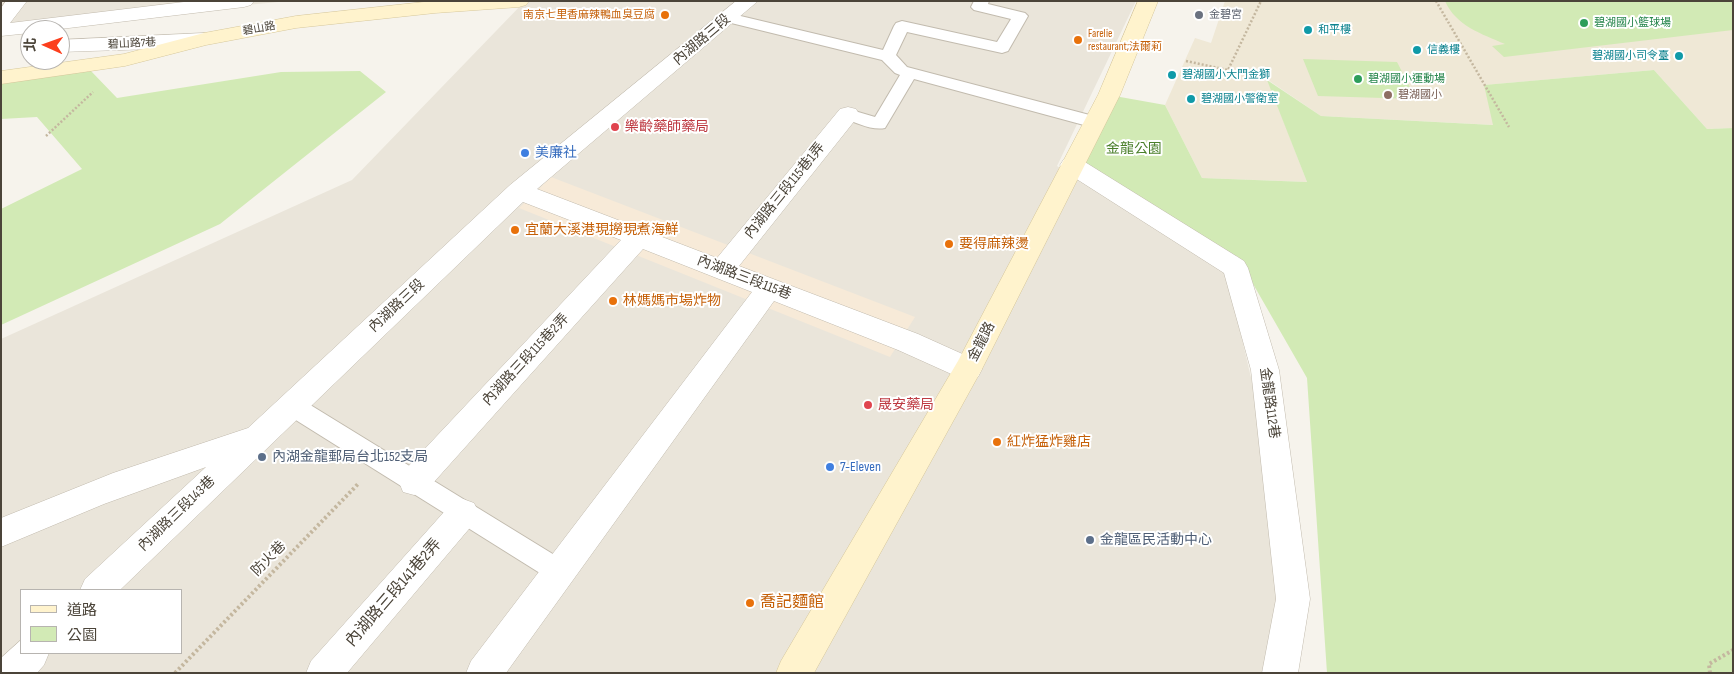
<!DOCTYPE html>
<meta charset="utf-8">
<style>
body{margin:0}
#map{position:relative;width:1734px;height:674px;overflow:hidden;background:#f6f3ec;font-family:"Sofia Sans Condensed","Noto Sans TC",sans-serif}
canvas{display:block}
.frame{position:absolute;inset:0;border:2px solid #4b4439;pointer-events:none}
.legend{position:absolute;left:20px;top:589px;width:162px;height:65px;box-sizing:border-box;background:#fff;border:1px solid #b7b4b0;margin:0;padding:6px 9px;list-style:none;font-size:15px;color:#4b4439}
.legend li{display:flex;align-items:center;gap:10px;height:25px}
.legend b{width:25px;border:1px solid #b7b4b0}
.north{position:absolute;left:20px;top:20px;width:50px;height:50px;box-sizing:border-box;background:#fff;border:1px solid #b7b4b0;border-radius:50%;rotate:272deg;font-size:14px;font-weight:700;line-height:20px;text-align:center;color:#4b4439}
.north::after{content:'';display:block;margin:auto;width:18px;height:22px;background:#fc3f1d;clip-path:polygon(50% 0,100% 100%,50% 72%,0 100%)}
</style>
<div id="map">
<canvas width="1734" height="674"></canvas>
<div class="frame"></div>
<ul class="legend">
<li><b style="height:6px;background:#fff3cd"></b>道路</li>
<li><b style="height:14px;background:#d2eab5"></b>公園</li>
</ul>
<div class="north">北</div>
</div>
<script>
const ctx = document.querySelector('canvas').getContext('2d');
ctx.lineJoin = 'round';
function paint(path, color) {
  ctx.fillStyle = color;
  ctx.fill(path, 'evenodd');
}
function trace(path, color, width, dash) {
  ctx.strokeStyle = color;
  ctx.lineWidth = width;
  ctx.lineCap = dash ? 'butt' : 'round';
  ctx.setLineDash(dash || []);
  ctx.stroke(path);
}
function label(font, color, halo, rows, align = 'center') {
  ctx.font = font + ' "Sofia Sans Condensed","Noto Sans TC",sans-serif';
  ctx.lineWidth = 4;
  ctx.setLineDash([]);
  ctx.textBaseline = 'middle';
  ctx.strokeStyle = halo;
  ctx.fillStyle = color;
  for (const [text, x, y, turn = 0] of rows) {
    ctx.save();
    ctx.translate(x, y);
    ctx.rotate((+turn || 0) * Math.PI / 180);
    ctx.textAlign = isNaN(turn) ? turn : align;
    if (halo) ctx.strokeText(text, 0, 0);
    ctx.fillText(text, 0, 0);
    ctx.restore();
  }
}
paint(new Path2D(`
 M1,1H289L1,28Z
 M525,1H1136L1057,166L1226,271L1260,416L1281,594L1266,673H1V339L352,180ZM21,590H181V653H21Z`), '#eae5da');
paint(new Path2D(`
 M551,177L915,317L890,357L519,208Z`), '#f7ead8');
paint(new Path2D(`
 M1225,1H1733V128L1707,129L1654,70L1485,85L1494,125L1321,116L1268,80L1307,182L1202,178L1165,105L1195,38L1211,43Z`), '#efe8d6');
paint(new Path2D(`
 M1445,1H1733V30L1504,57L1492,46L1505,44C1482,34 1456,26 1445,1Z
 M1303,59L1397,62L1416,99L1318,96Z
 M1654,70L1707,129L1733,128V673H1327L1307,378L1237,256L1224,262L1072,165L1109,95L1165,105L1202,178L1307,182L1267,80L1321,116L1493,125L1484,85Z
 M91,71L117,98L281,72L360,71L386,92L220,224L1,325V209L82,169L37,117L1,119V82Z`), '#d2eab5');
const lane = new Path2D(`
 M974,1H989L988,4L1025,13L1028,16L1008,51L1002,53L907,32L896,55L907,67L1101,118L1104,122L1101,126L1095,128L914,79L885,128C872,131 855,122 842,118L839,114L842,110L848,109L875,117L900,75L895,73L882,60L723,21L720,18L723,15L728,13L883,50L894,26L896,23L902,21L997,42L1011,19L974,10L971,7Z
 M291,396L299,398L569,564L573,572L569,580L560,584L551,580L283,412L280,405L283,398Z`);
const street = new Path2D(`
 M6,1H27L10,23L192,1H254L251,5L244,7L52,30H30V33L1,36V8Z
 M736,1H758L537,189L717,258L840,109L848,107L856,109L859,114L856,119L739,266L918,334L978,361L982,369L978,377L968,380L958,377L898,350L774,301L506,673H466L471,661L752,292L643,249L425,492L414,495L403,492L399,482L403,472L621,240L523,202L120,590H80L85,579L206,467L104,504L1,547V518L113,473L248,428L510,185Z
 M204,33L211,35L214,39L211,43L151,49L60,52V40Z
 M1072,157L1080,159L1244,261L1248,268L1279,370L1310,599L1298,673H1262L1276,599L1251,370L1224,273L1064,171L1060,165L1064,159Z
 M463,499L474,503L479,513L474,523L347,673H306L311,661L452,503Z
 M21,640V653H49L44,665L37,673H1V658Z`);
const secondary = new Path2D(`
 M433,1H529L526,5L519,7L435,13L296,28L206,45L125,66L1,84V71L124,54L204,33L296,16Z
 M1138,1H1158L1120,95L982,369L814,673H776L781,661L958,361L1098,95Z`);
trace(lane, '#c2bbae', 2);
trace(street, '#c2bbae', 1);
trace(secondary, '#d6c79b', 1);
trace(new Path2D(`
 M1436,1L1509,127
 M1186,61L1228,70L1261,1
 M46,136L93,92`), '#c4b79f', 2.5, [2, 2]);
trace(new Path2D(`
 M175,673L359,483
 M1710,673L1709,664L1733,650`), '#c4b79f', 4, [2.5, 2.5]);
paint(lane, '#fff');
paint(street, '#fff');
paint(secondary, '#fff3cd');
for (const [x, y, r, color] of [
 [665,15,5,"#e8710a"],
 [1199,15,5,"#6b7280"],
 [1584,23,5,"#2e9e5b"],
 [1308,30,5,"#0f9aa8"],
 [1078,40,5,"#e8710a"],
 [1417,50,5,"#0f9aa8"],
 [1679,56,5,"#0f9aa8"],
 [1172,75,5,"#0f9aa8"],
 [1358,79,5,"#2e9e5b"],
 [1388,95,5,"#8d6e63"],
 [1191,99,5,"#0f9aa8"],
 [615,127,5,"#e0444e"],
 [525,153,5,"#3f7fe0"],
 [515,230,5,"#e8710a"],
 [949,244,5,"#e8710a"],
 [613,301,5,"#e8710a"],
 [868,405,5,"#e0444e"],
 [997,442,5,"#e8710a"],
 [262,457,5,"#5c6f8a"],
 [830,467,5,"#3f7fe0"],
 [1090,540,5,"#5c6f8a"],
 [750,603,5,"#e8710a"]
]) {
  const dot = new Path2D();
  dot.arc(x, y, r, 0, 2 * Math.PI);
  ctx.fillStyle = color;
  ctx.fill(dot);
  trace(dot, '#fff', 2);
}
label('11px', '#c56008', '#fff', [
 ["南京七里香麻辣鴨血臭豆腐",655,15],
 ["Farelie",1088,34,"left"],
 ["restaurant;法爾莉",1088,47,"left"]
], 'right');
label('11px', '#5b616d', '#fff', [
 ["金碧宮",1209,15]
], 'left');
label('11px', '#27864d', '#fff', [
 ["碧湖國小籃球場",1594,23],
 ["碧湖國小運動場",1368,79]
], 'left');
label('11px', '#4b4439', '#fff', [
 ["碧山路",259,29,-10],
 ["碧山路7巷",132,44,-3]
]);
label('11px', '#0d838f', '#fff', [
 ["和平樓",1318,30],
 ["信義樓",1427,50],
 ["碧湖國小司令臺",1669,56,"right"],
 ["碧湖國小大門金獅",1182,75],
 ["碧湖國小警衛室",1201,99]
], 'left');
label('11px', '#785e54', '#fff', [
 ["碧湖國小",1398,95]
], 'left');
label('14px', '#4b4439', '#fff', [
 ["內湖路三段",702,40,-40],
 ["內湖路三段115巷1弄",785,191,-51],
 ["內湖路三段115巷",744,278,21],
 ["內湖路三段",397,306,-43],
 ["金龍路",982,342,-63],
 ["內湖路三段115巷2弄",526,360,-47],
 ["金龍路112巷",1269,403,82],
 ["內湖路三段143巷",177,514,-44],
 ["防火巷",269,559,-46]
]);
label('14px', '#be3a42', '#fff', [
 ["樂齡藥師藥局",625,127],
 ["晟安藥局",878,405]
], 'left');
label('14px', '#4a7f2a', '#fff', [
 ["金龍公園",1134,149]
]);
label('14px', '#366cbe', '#fff', [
 ["美廉社",535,153],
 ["7-Eleven",840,467]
], 'left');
label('14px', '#c56008', '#fff', [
 ["宜蘭大溪港現撈現煮海鮮",525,230],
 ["要得麻辣燙",959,244],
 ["林媽媽市場炸物",623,301],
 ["紅炸猛炸雞店",1007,442]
], 'left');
label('14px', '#4e5e75', '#fff', [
 ["內湖金龍郵局台北152支局",272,457],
 ["金龍區民活動中心",1100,540]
], 'left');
label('16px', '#4b4439', '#fff', [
 ["內湖路三段141巷2弄",394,593,-49]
]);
label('16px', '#c56008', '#fff', [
 ["喬記麵館",760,603]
], 'left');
</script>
